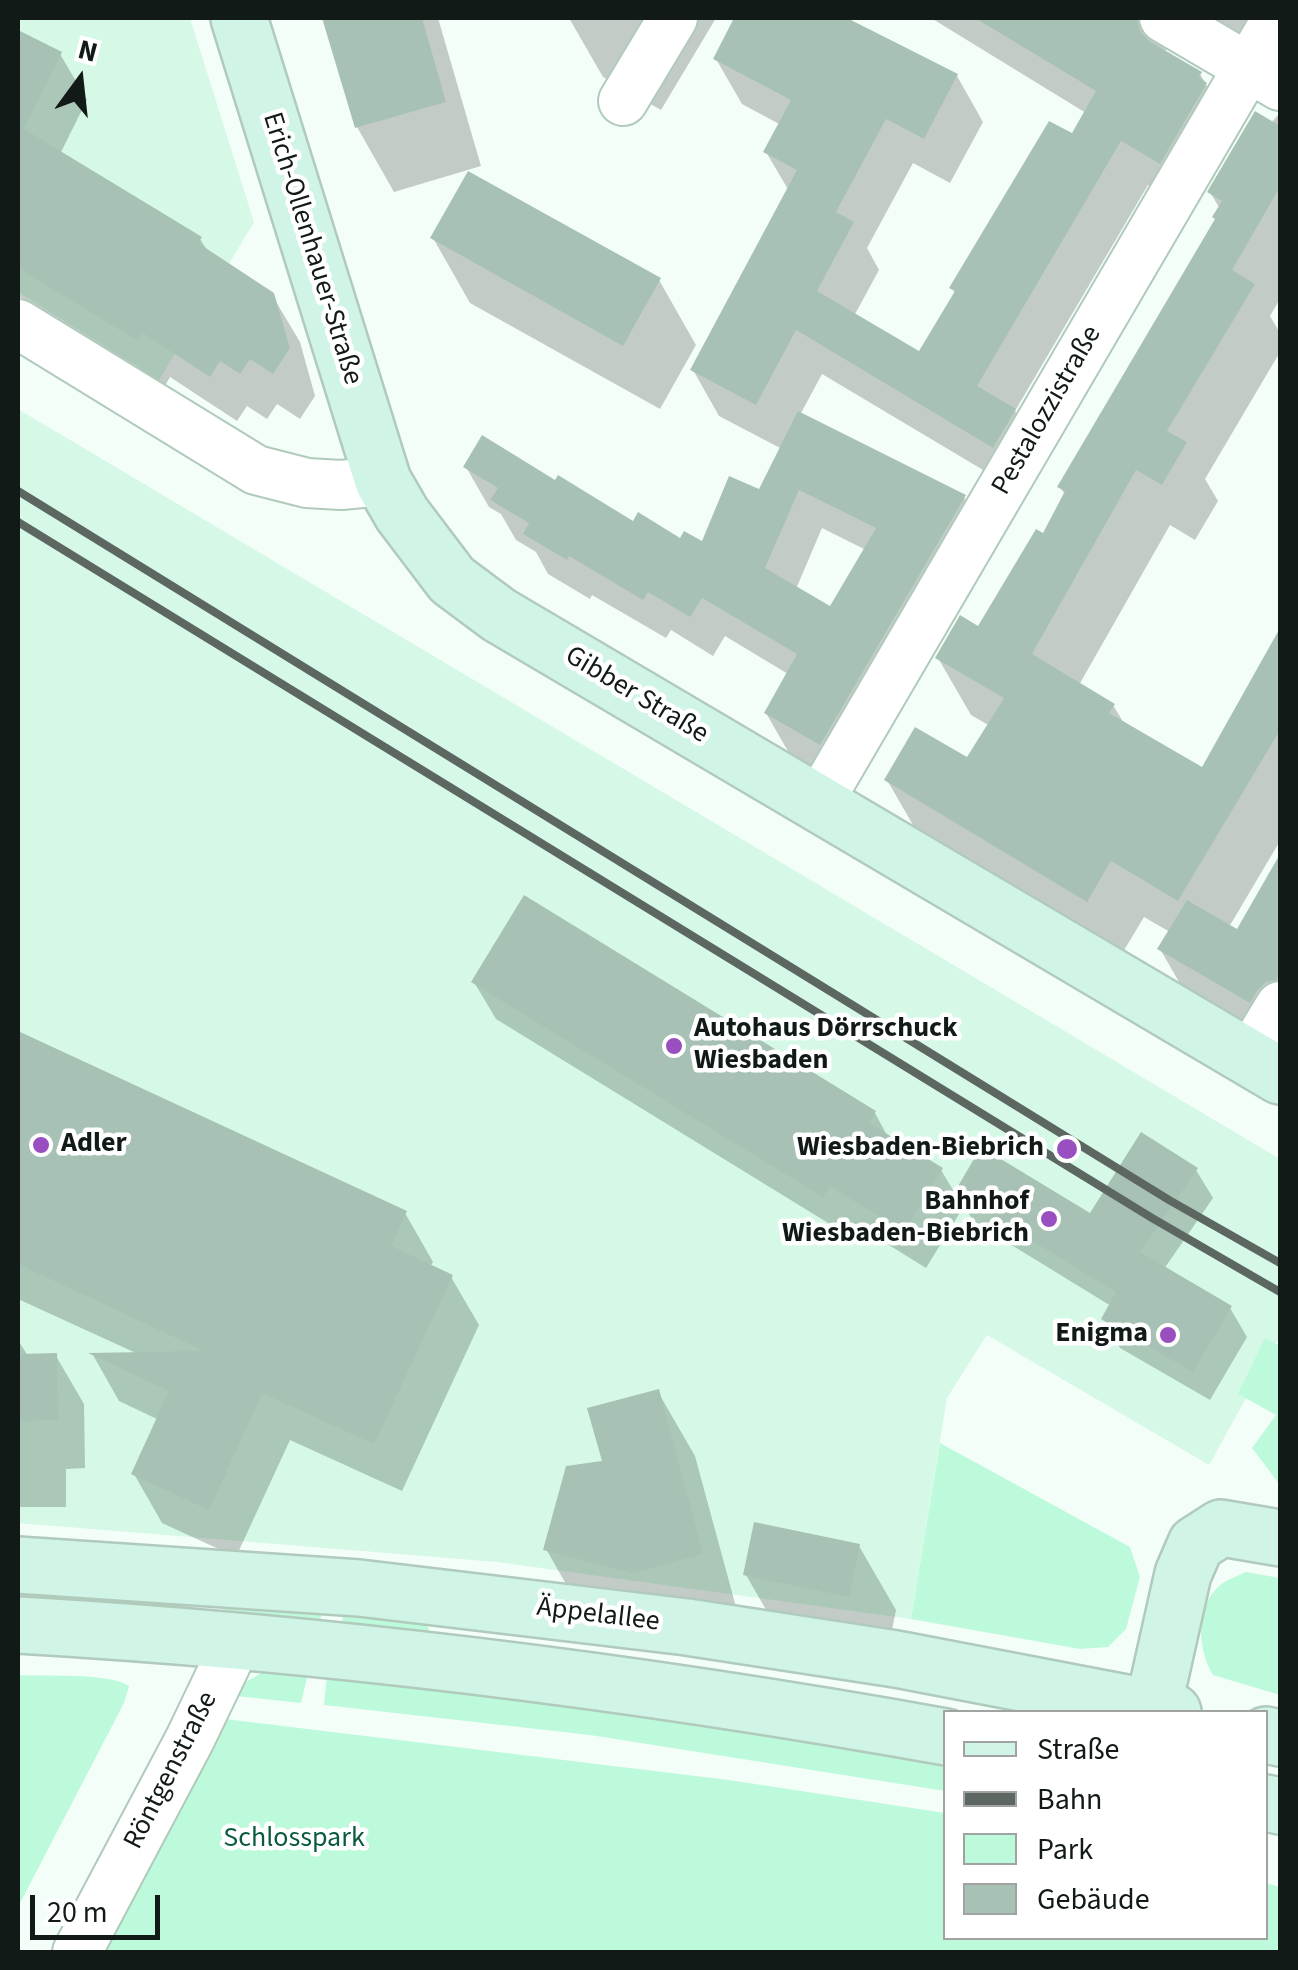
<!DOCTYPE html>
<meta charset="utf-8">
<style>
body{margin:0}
#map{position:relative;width:1298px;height:1970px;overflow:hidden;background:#f4fef9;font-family:"Source Sans 3",sans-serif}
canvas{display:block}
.frame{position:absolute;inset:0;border:20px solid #111a16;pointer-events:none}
.legend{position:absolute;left:943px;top:1710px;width:325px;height:230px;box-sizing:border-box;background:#fff;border:2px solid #a0a3a2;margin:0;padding:12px 18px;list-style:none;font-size:30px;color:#111a16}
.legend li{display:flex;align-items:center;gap:20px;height:50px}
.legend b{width:50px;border:2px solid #a0a3a2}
.north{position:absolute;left:30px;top:30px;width:100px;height:100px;-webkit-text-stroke:8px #fff;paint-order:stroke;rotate:15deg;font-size:28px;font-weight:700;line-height:40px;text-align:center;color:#111a16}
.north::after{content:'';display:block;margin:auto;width:35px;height:45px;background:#111a16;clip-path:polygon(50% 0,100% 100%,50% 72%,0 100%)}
.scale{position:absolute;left:30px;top:1895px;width:130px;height:45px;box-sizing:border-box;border:5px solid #111a16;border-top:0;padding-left:12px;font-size:30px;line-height:35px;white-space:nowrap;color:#111a16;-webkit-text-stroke:8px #fff;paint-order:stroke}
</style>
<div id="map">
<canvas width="1298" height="1970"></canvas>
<div class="frame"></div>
<ul class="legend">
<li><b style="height:12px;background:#d0f4e5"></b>Straße</li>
<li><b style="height:12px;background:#5d6762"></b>Bahn</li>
<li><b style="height:28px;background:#bdfadb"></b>Park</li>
<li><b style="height:28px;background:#a7c2b4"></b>Gebäude</li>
</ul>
<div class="north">N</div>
<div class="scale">20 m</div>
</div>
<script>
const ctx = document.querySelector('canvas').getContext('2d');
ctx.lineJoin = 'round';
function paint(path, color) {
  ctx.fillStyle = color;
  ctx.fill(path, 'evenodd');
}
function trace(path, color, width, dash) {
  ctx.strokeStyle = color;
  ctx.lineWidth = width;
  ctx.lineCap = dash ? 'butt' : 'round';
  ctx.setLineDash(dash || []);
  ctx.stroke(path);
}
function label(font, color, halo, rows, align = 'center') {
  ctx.font = font + ' "Source Sans 3",sans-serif';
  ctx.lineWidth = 9;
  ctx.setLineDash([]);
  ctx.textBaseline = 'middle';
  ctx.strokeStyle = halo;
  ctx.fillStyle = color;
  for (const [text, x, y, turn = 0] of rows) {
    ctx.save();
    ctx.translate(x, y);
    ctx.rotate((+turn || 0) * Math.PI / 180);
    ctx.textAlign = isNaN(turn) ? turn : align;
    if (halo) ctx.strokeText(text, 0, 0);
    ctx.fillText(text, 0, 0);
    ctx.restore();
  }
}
paint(new Path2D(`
 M18,18H190L254,222L159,380L18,292Z
 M18,409L1280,1159V1337L1209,1465L987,1335L947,1398L911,1619L497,1562L18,1523Z`), '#d5f9e6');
paint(new Path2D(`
 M1265,1338L1280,1346V1485L1252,1448L1276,1415L1238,1394Z
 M940,1443L1130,1547L1140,1577L1126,1629L1108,1647L1080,1649L911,1619Z
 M1246,1572L1280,1578V1695L1213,1675C1198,1650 1195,1610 1217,1588C1225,1580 1235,1577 1246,1572Z
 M228,1603L323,1609L319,1626L217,1616Z
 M345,1610L426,1622L429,1631L422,1636L340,1629Z
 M265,1671H302L307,1678L301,1703L236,1696L246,1682Z
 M18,1675C44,1677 109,1672 129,1686L124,1703L18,1907Z
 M327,1675L422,1683L945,1760V1791L590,1735L324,1705Z
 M225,1719L729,1780L945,1813L946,1938H1266V1883L1280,1887V1952H106Z`), '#bdfadb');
paint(new Path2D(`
 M325,18H438L481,166L394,192L357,127Z
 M569,18H716L661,110L603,77Z
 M737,18H832L957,76L983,122L950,183L913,163L867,248L879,270L854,316L920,355L956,295L952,288L1073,136L1086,113L931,18H1280L1257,69L1178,39L1166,49L1165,53L1200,74L1232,130L1186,208L1148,185L1015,411L1041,457L1020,492L822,374L800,415L964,497L987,537L843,783L789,753L766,713L788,674L725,636L713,656L671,630L666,638L592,595L590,599L548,574L536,552L516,540L501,514L489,507L466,467L556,483L634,524L681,541L703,545L760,492L782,449L719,416L693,370L789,191L766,152L781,125L742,104L716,59ZM822,528L866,550L831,610L796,589Z
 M18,33L60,54L87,100L60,154L200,239L209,253L272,295L300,342L315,396L300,419L277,404L267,419L247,406L237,421L170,377L165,386L18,296Z
 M1278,115L1280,299L1270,316L1280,333V352L1205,479L1218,501L1195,540L1170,525L1079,685L1113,705L1125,725L1203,771L1280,635V841L1229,927L1238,932L1280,859V1057L1193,1006L1160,949L1170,932L1144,917L1120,957L920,837L887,780L968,761L990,726L971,715L938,658L979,629L1044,536L1066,496L1060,487L1217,221L1220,209L1210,192Z
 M433,238L659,280L696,345L660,409L470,303Z
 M474,982L875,1113L889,1139L941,1170L956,1195L982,1151L1091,1216L1196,1170L1213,1198L1164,1269L1230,1308L1247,1337L1210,1400L1120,1348L1104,1319L1111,1306L974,1222L964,1206L926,1268L852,1222L846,1234L496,1019Z
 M18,1034L405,1213L433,1262L430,1267L451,1277L479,1325L402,1491L290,1440L236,1557L162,1523L134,1474L159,1420L119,1401L93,1355L138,1354L18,1299Z
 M18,1340L28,1356H56L84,1404L85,1468L66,1469V1507H18Z
 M658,1392L695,1456L739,1618L583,1614L546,1549Z
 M859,1546L896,1610L886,1660L783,1639L746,1575Z`), '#0003');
paint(new Path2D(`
 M322,18H422L446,102L355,128Z
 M734,18H847L958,74L924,139L886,119L836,212L854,222L817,291L919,351L955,291L949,288L1049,121L1072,133L1096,91L975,18H1137L1140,31L1149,41L1202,72L1199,77L1207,83L1160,164L1121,141L977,386L1016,409L993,448L796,330L756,405L690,370L797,170L763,152L791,100L713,59Z
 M18,30L62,52L24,129L202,237L198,243L274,293L290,348L273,374L250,359L240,374L220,361L210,377L143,333L138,341L18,268Z
 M1255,111L1280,126V187L1232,270L1255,284L1167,431L1187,442L1162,485L1136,470L1032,654L1115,704L1109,713L1202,767L1280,628V730L1178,901L1111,861L1087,902L884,780L915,727L967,757L1004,698L935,658L960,615L978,626L1036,529L1043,533L1065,491L1057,487L1215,219L1212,217L1222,201L1207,192Z
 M468,171L661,278L623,346L430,238Z
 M798,411L966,495L820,745L764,713L797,654L702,598L690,617L648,592L643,600L569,556L567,560L523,534L529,523L490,500L498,488L463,467L482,435L555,480L558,475L633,521L638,512L680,538L684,531L702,541L729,476L759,489ZM799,490L876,528L830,606L765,568Z
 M1280,854V972L1276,980L1266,982L1257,991L1250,1003L1157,949L1187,900L1237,929Z
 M524,895L876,1111L869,1123L943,1168L904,1232L830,1186L823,1197L471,982Z
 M18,1031L407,1211L391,1246L453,1275L374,1444L262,1393L209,1510L131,1474L169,1391L88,1353L204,1351L18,1264Z
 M1141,1132L1198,1168L1140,1252L1232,1306L1193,1372L1101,1319L1116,1292L954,1193L981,1147L1090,1213Z
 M57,1353L58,1420L18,1421V1354Z
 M659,1389L703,1554L632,1573L543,1550L566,1466L602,1461L587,1408Z
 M754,1522L860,1544L849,1597L743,1575Z`), '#a7c2b4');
const street = new Path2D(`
 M1164,18L1280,86
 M623,101L673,18
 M18,324L256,470L307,483L341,485L383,481
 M818,803L1277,18
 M1249,1057L1280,1006
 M77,1952L190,1739L237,1641`);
const secondary = new Path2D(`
 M239,18L383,481L402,514L452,580L499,615L1280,1076
 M18,1565L359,1588L687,1627L896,1659L1173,1712
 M18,1625C329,1643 639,1682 946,1737
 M1152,1712L1183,1574L1196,1544L1221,1528L1280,1538
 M1266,1735L1280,1738
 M1266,1803L1280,1806`);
trace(street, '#b0cabc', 52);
trace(secondary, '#b0cabc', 60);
trace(street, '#fff', 48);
trace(secondary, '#d0f4e5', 55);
trace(new Path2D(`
 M18,491L1169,1200L1280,1263
 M18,522L1152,1218L1280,1292`), '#5d6762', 8);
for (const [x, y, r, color] of [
 [674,1046,10,"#9a4fc1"],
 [41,1145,10,"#9a4fc1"],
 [1067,1149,12,"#9a4fc1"],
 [1049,1219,10,"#9a4fc1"],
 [1168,1335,10,"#9a4fc1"]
]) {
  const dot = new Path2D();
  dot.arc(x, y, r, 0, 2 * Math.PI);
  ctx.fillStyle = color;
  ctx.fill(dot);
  trace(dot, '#fff', 4);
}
label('28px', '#111a16', '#fff', [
 ["Erich-Ollenhauer-Straße",311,249,73],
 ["Pestalozzistraße",1048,411,-60],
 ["Gibber Straße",636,696,31],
 ["Äppelallee",598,1616,7],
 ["Röntgenstraße",172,1771,-63]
]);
label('bold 28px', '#111a16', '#fff', [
 ["Autohaus Dörrschuck",694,1030,"left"],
 ["Wiesbaden",694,1062,"left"],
 ["Adler",61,1145,"left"],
 ["Wiesbaden-Biebrich",1044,1149],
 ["Bahnhof",1029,1203],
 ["Wiesbaden-Biebrich",1029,1235],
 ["Enigma",1148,1335]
], 'right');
label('28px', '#0a5b3e', '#fff', [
 ["Schlosspark",294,1840]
]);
</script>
